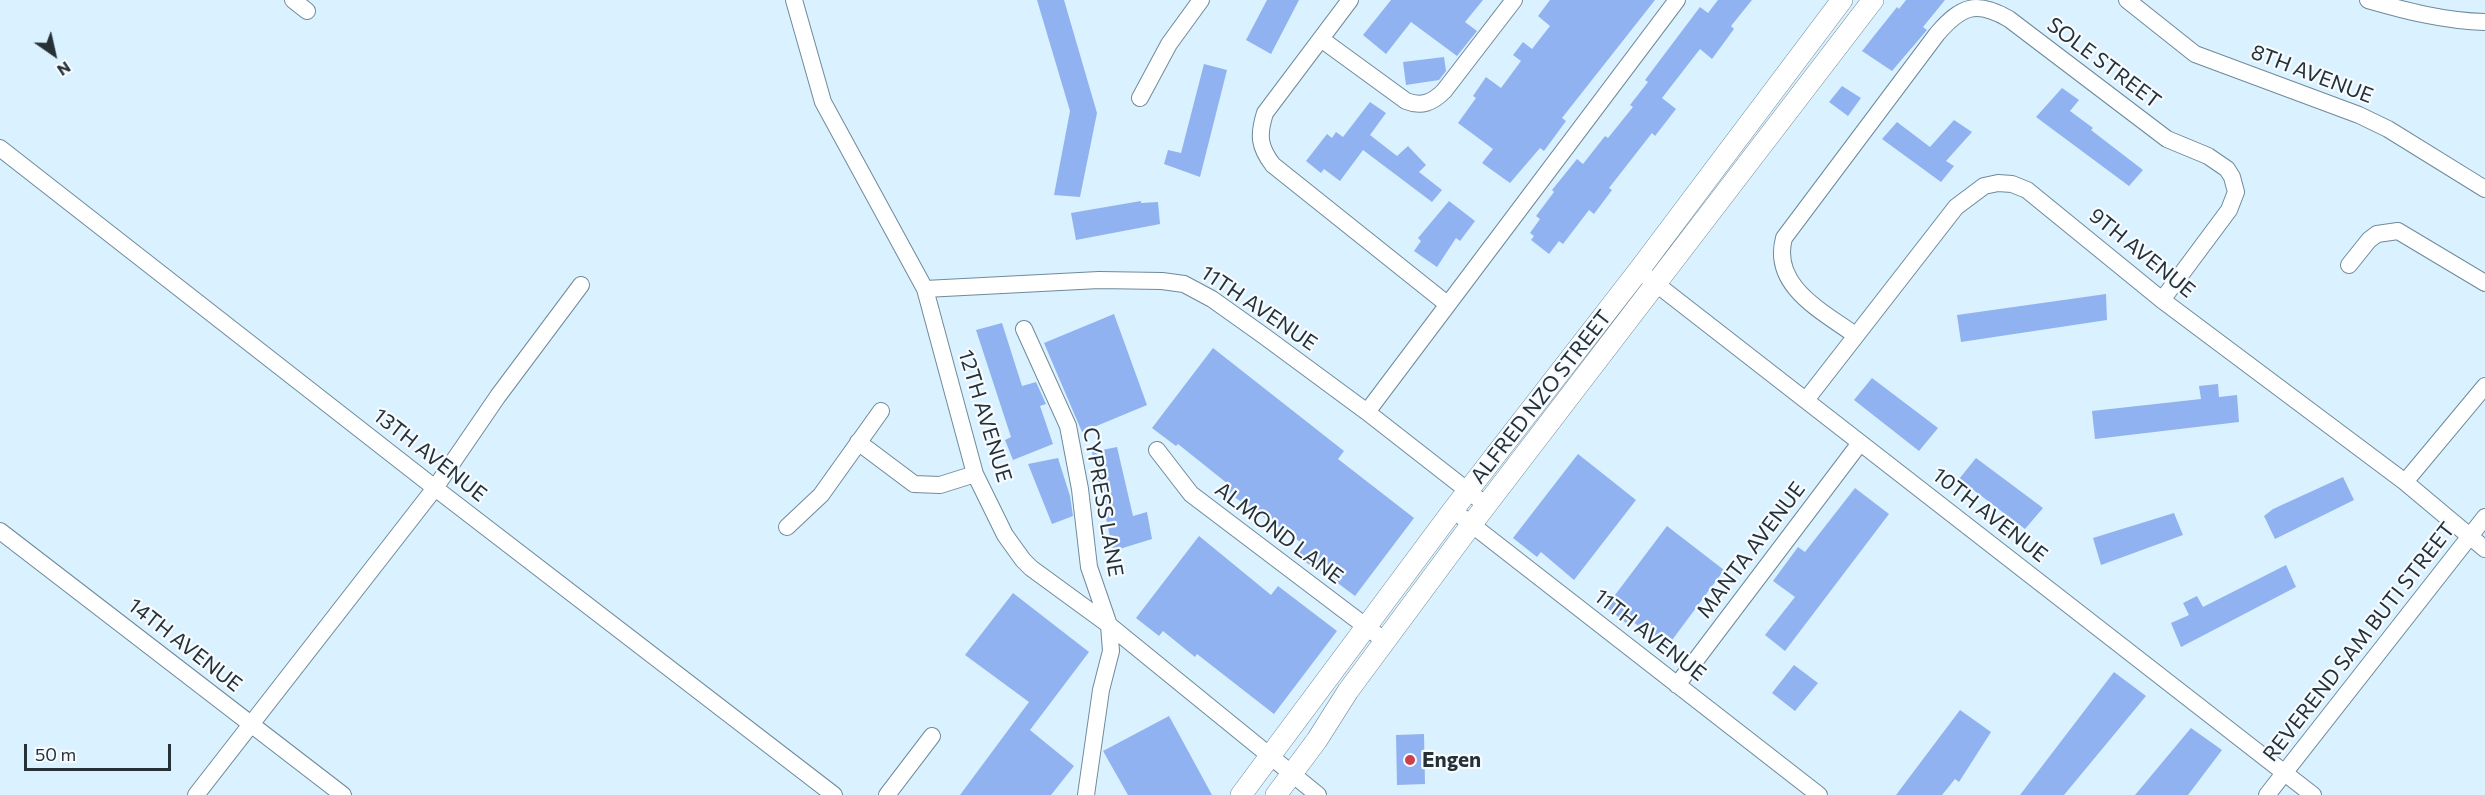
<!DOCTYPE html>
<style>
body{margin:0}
#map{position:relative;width:2485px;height:795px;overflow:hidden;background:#daf1ff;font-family:Commissioner,sans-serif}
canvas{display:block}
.north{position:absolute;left:24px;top:24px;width:60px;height:60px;-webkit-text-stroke:4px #f6fbff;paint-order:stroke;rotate:146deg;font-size:16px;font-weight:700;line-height:24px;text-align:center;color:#263137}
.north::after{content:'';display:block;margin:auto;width:21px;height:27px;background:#263137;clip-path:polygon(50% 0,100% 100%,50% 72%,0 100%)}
.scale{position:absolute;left:24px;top:744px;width:147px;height:27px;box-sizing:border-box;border:3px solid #263137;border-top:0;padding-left:8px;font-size:18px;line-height:21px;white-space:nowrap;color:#263137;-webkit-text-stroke:4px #f6fbff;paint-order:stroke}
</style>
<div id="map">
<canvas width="2485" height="795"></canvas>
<div class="north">N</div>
<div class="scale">50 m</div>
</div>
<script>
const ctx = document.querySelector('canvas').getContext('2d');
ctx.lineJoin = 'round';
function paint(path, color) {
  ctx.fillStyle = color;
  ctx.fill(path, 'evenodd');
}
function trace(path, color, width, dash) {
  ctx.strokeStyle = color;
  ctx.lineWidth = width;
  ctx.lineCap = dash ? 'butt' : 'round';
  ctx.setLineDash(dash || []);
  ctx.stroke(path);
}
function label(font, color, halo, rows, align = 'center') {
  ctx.font = font + ' Commissioner,sans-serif';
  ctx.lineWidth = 4.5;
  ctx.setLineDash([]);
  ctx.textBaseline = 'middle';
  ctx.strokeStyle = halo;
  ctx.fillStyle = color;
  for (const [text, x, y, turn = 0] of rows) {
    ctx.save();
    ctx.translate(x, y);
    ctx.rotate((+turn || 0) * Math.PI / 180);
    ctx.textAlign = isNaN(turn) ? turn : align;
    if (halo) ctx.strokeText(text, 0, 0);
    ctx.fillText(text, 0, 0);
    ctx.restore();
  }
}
paint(new Path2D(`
 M1037,0H1064L1097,113L1080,197L1054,195L1070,111Z
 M1267,0H1299L1271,54L1246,40Z
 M1391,0H1483L1465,22L1477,31L1457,56L1411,22L1386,54L1363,35Z
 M1550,0H1655L1562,118L1566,121L1544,151L1540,148L1510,183L1482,163L1493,149L1458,123L1476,98L1473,96L1486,77L1501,88L1521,61L1513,55L1523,42L1532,49L1550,26L1538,16Z
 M1718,0H1752L1731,26L1734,29L1712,59L1700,49L1662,98L1676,109L1655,136L1652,133L1609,188L1612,190L1594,214L1589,210L1563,244L1559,241L1549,254L1531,240L1534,236L1530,233L1540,219L1536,216L1554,192L1552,190L1577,159L1583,164L1605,136L1608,138L1633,107L1630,105L1648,82L1645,80L1700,7L1708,13Z
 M1906,0H1945L1923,27L1927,30L1892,71L1862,51L1897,7L1899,9Z
 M1444,57L1446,71L1439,80L1406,85L1403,62Z
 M1204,64L1227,70L1200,177L1164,164L1168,150L1181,153Z
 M1842,86L1861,98L1848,116L1829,102Z
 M2062,88L2079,100L2070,111L2093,128L2091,130L2143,170L2129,186L2036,117Z
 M1370,102L1386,113L1370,135L1397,156L1408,146L1426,165L1419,172L1442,190L1432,202L1363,150L1340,181L1324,169L1321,173L1306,161L1327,134L1332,138L1336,132L1343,137Z
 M1954,120L1972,132L1946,161L1954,166L1941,182L1882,139L1897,122L1930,147Z
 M1141,201V203L1158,202L1160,224L1076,240L1071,213Z
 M1449,201L1475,221L1460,241L1456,238L1437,267L1414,251L1421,241L1418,238Z
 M2106,294L2107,320L1961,342L1957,315Z
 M1114,314L1147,405L1082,432L1044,343Z
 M1002,323L1022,386L1036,382L1046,404L1040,406L1053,444L1013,460L1005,440L1011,437L976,330Z
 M1213,348L1344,451L1338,459L1414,518L1355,596L1319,569L1317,570L1294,554L1302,543L1224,490L1228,484L1178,444L1176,446L1152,428Z
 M1872,378L1938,428L1919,451L1854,400Z
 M2218,384L2219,397L2237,395L2239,422L2095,439L2092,411L2201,399L2199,386Z
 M1117,447L1133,516L1147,512L1152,539L1113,551L1092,452Z
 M1578,454L1636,500L1574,580L1541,552L1537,557L1513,538Z
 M1058,458L1070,496L1073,516L1052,524L1028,464Z
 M1976,458L2043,508L2025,529L1959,479Z
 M2343,477L2354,500L2275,539L2264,516L2273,509Z
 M1855,488L1889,514L1785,651L1765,635L1795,597L1773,581L1798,547L1805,552Z
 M2174,513L2183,535L2101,565L2093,538Z
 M1667,526L1724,570L1667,647L1629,619L1626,623L1606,607Z
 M1199,536L1271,595L1278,586L1337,631L1274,714L1197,654L1195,657L1163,631L1159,636L1136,618Z
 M2286,565L2296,587L2181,647L2171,623L2189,615L2183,603L2197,596L2203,607Z
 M1013,593L1089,652L1030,730L1074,766L1051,795H960L1029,702L965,655Z
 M1794,665L1818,683L1795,711L1772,693Z
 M2114,672L2146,696L2064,795H2020Z
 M1960,710L1991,732L1959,782L1955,779L1942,795H1896Z
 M1169,716L1212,795H1128L1103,751Z
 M2191,728L2222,750L2188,795H2135Z
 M1424,734L1425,784L1397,785L1396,735Z`), '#90b2f1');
const minor = new Path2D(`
 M293,0L307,11
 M794,0L823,102L925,289L975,474L1005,535L1023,560L1031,568L1109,625L1318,795
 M1350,0L1265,113C1258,135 1259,147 1273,165L1447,304
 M2127,0L2195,54L2359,115L2388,129L2485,189
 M2368,0C2406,11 2445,21 2485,22
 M1321,39L1406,101C1421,107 1432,103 1444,91L1514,0
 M1140,98L1169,44L1201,0
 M0,148L435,488L834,795
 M2349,265L2369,240L2377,234L2398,231L2485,283
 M1646,276L2313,795
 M925,289L1099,280L1162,281L1184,284L1212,299L1264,336L1367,412L1486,505
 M1024,329L1068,426L1080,489L1089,567L1109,625L1111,651L1101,690L1086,795
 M1855,335C1822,311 1771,286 1784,238L1937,34C1961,6 1976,0 2009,19L2167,139L2208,156L2227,169L2232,177L2236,192L2229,210L2162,300
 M1806,400L1956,207L1984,186L1998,183L2012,184L2027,190L2162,300L2405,482L2485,549
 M1367,412L1677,0
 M858,442L914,484L940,485L975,474
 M1157,450L1191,494L1385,641
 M2405,482L2485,386
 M1453,510L1819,795
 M787,527L821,495L881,411
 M0,531L343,795
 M1677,685L1860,443
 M196,795L435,488L498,396L581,285
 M887,795L932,736
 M2267,795L2485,517`);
const tertiary = new Path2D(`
 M1241,795L1453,510L1639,270L1842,0
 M1276,795L1317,740L1348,691L1471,525L1873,0`);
trace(minor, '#6f8a99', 18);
trace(tertiary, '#6f8a99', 22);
trace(minor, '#fff', 16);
trace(tertiary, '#fff', 21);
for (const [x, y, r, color] of [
 [1410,760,6,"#cf3f4b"]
]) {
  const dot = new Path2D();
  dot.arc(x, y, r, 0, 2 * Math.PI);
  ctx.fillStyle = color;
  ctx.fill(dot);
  trace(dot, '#f6fbff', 2);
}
label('21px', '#263137', '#f6fbff', [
 ["SOLE STREET",2104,63,37],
 ["8TH AVENUE",2312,74,21],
 ["9TH AVENUE",2142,253,39],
 ["11TH AVENUE",1259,308,34],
 ["ALFRED NZO STREET",1541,397,-52],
 ["12TH AVENUE",985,416,73],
 ["13TH AVENUE",430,455,38],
 ["CYPRESS LANE",1103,502,80],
 ["10TH AVENUE",1990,515,38],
 ["ALMOND LANE",1279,533,37],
 ["MANTA AVENUE",1751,550,-53],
 ["11TH AVENUE",1650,635,38],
 ["REVEREND SAM BUTI STREET",2359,642,-52],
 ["14TH AVENUE",185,645,38]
]);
label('bold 21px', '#263137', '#f6fbff', [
 ["Engen",1422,760]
], 'left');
</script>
